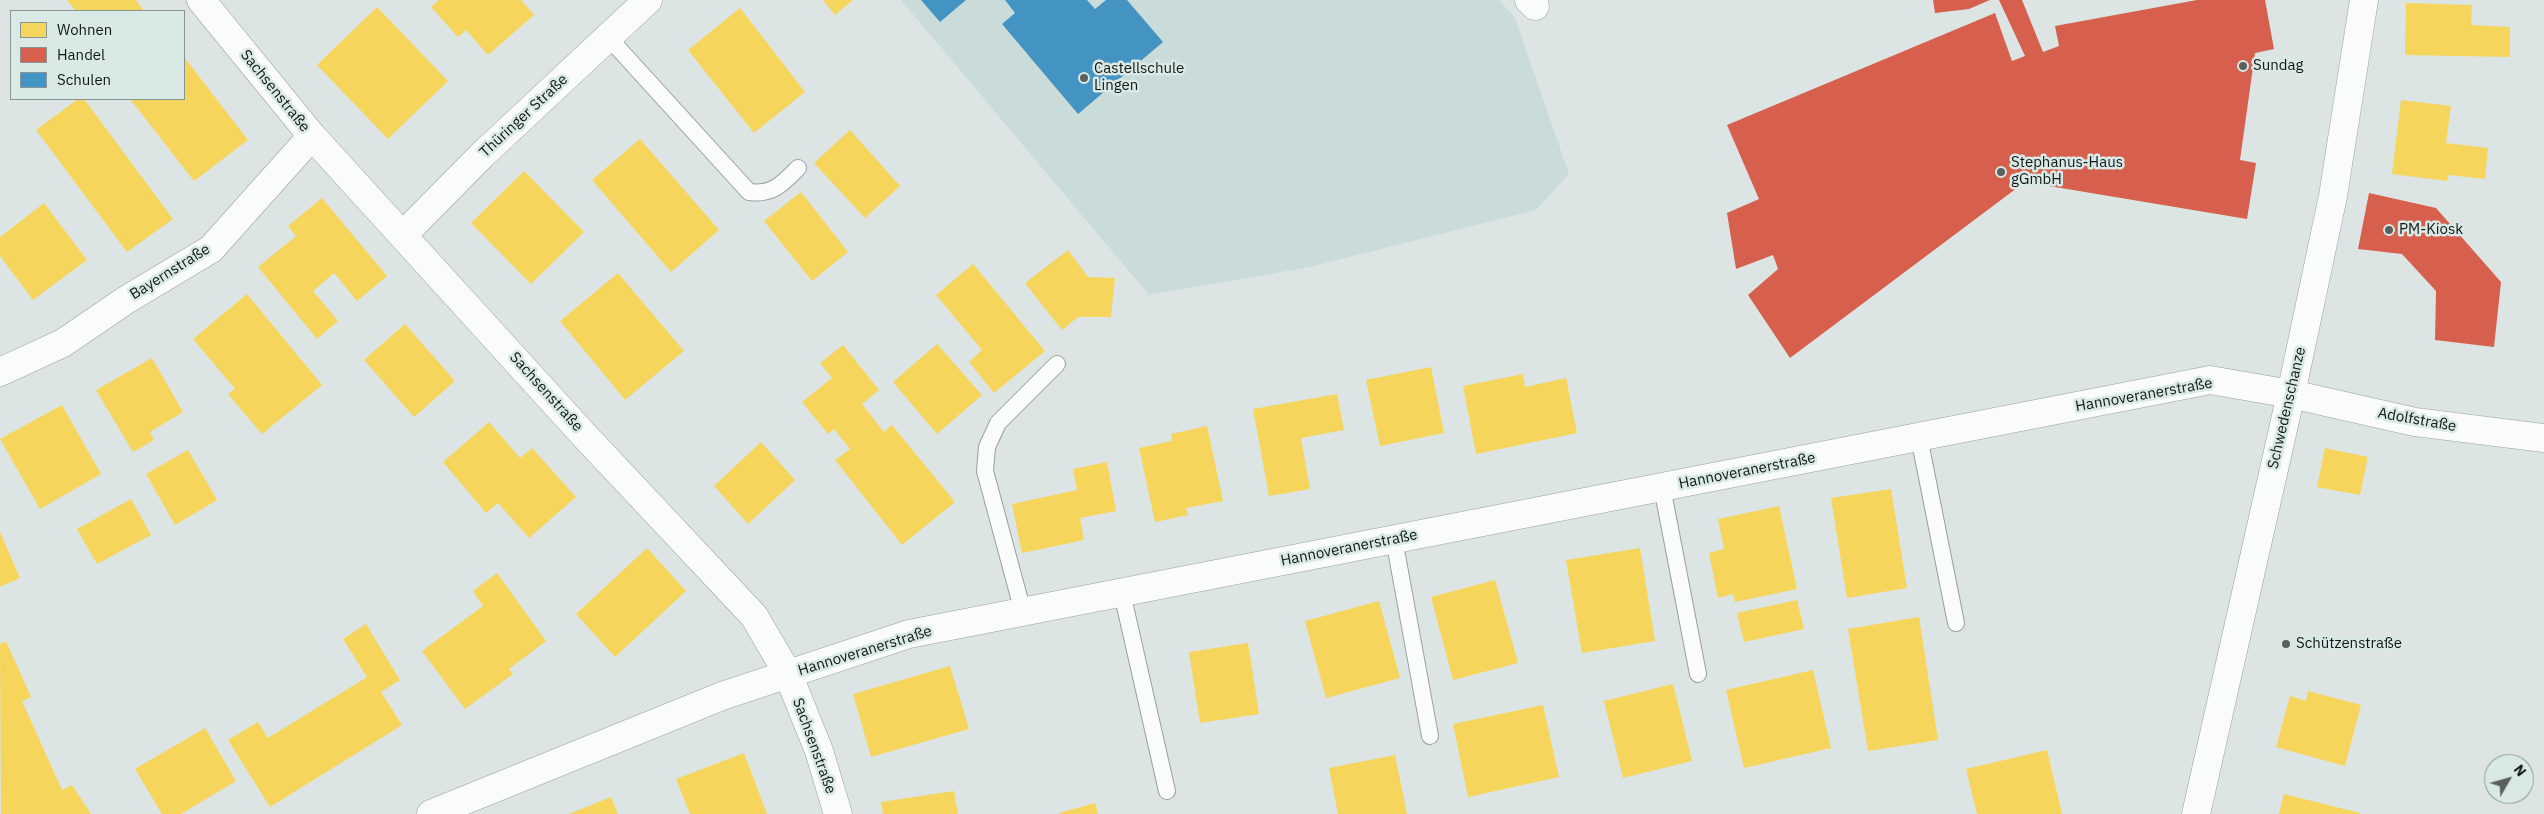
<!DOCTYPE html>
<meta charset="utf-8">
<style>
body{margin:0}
#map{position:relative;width:2544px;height:814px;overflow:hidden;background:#dce5e3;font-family:"IBM Plex Sans",sans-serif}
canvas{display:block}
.legend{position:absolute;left:10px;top:10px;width:175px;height:90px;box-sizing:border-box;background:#d8e9e6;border:1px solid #899593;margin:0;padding:6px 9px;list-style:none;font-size:15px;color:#121817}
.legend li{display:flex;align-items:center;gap:10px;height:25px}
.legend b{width:25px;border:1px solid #899593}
.north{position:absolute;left:2484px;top:754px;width:50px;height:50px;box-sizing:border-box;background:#d8e9e6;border:1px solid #899593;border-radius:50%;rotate:52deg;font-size:14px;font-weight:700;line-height:20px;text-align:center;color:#121817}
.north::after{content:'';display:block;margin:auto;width:18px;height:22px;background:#59605e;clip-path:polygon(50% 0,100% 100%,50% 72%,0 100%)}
</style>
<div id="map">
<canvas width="2544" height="814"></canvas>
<ul class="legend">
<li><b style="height:14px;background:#f6d55c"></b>Wohnen</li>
<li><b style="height:14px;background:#d6604d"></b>Handel</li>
<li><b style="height:14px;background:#4393c3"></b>Schulen</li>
</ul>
<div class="north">N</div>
</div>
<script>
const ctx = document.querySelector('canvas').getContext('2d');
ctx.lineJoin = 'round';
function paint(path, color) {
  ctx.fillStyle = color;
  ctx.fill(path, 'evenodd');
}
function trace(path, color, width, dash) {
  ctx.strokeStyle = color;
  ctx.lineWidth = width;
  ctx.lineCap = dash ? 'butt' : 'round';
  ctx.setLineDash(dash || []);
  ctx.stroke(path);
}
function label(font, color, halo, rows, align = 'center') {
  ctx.font = font + ' "IBM Plex Sans",sans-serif';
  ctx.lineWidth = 5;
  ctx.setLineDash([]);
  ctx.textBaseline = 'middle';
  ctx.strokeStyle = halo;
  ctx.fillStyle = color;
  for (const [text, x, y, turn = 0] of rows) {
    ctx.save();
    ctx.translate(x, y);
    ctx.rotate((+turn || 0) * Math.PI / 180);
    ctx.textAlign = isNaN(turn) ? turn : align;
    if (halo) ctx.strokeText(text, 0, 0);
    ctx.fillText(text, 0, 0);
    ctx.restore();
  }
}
paint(new Path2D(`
 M901,0H1499L1515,18L1569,174L1536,210L1310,267L1149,295Z`), '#cadcd9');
paint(new Path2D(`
 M67,0H136L144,11H76Z
 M439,0H521L534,15L488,55L466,30L458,37L431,7Z
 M823,0H853L835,15Z
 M2406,3L2472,5L2471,25L2510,27V57L2405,55Z
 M377,7L448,81L388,139L317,65Z
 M740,8L805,92L754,133L688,50Z
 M184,57L248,140L194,181L130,99H184Z
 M78,99H84L173,219L127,252L36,130Z
 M2401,100L2451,106L2446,143L2488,148L2485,179L2448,175L2447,181L2392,174Z
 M850,130L900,186L865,218L814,163Z
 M640,139L719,230L671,272L592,180Z
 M524,171L584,232L531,284L471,223Z
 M801,192L848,252L812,281L764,221Z
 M322,198L387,276L357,301L334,273L313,291L338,321L317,339L258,267L296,236L288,226Z
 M44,203L87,260L33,300L0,256V237Z
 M1068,250L1088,277L1115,278L1111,317H1078L1062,330L1025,283Z
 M973,264L1045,351L994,393L969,362L982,350L936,295Z
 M618,273L684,351L625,400L560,321Z
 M247,294L322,385L262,434L228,394L235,389L193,339Z
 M405,324L455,381L414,417L364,360Z
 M937,344L982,395L937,434L893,382Z
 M843,345L879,390L862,404L884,432L892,425L955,502L902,545L835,460L850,449L834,429L828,434L802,402L832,378L820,363Z
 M152,358L183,412L150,432L154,440L133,452L96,390Z
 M1431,367L1444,433L1380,446L1366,380Z
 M1523,374L1525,387L1566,378L1577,433L1476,454L1463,386Z
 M1337,394L1344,430L1301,438L1310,489L1269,496L1253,409Z
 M62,405L101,474L40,509L0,439Z
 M489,422L520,458L532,448L576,497L529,538L498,503L486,513L443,462Z
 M1207,426L1223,501L1186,508L1188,515L1155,522L1139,448L1172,441L1171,434Z
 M761,442L795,480L748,524L714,486Z
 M2325,448L2368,457L2360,495L2317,487Z
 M188,450L217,500L175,525L146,474Z
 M1107,462L1116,511L1080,518L1084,540L1022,553L1012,504L1077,490L1073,469Z
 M1891,489L1907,588L1847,598L1831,498Z
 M131,499L151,535L97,564L77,529Z
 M1779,506L1797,589L1735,602L1733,594L1718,598L1709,553L1724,549L1718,519Z
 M0,532L20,578L0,587Z
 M647,548L686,591L615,657L576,614Z
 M1640,548L1655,641L1582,653L1566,560Z
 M497,573L546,641L509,669L513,674L465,709L422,651L483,606L473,591Z
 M1495,580L1518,663L1453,680L1431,597Z
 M1797,600L1804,629L1744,642L1737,613Z
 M1379,601L1400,678L1326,698L1305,621Z
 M1919,617L1938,740L1868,751L1848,629Z
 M366,624L400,680L381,692L402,725L270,807L228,740L258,722L268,738L367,677L343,639Z
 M6,641L31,697L22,701L62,790L72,785L91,814H1L0,644Z
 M1248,643L1259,714L1200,723L1189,652Z
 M950,666L969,729L871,757L853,694Z
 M1813,670L1831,748L1744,768L1726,690Z
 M1673,684L1692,761L1623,778L1604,701Z
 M2308,691L2361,705L2345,766L2276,747L2290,696L2306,701Z
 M1543,705L1559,777L1468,797L1453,724Z
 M205,728L236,781L181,814H162L135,769Z
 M2047,750L2062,814H1977L1966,769Z
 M744,753L767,814H690L676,779Z
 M1395,755L1407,814H1338L1329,768Z
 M954,791L958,814H883L881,802Z
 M2284,794L2360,813V814H2279Z
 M611,797L618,814H569Z
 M1095,803L1098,814H1059V813Z`), '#f6d55c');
paint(new Path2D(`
 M1933,0H1990L1969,9L1935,13Z
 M1999,0H2022L2043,52L2059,46L2055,26L2197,0H2265L2274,49L2255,53L2240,160L2256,163L2247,219L2025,182L1790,358L1748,295L1778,269L1773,255L1736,269L1727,213L1759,199L1727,125L1995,13L2012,61L2025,56Z
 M2369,193L2436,208L2501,282L2494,347L2435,340L2436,291L2402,254L2358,249Z`), '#d6604d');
paint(new Path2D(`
 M921,0H966L940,22Z
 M1005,0H1087L1095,9L1106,0H1127L1163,42L1078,114L1002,24L1015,13Z`), '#4393c3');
const service = new Path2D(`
 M608,37L749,192C773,195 782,184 798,168
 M1919,437L1956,623
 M1662,487L1698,674
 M1394,539L1430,736
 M1122,593L1167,791
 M1023,612L985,471L987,447L998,423L1057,364`);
const minor = new Path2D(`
 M201,0L312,136L583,434L754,616L788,674L819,751L838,814
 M1529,0L1535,6
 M403,235L482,155L648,0
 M0,372L63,343L126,300L211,249L312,136
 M431,814L722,696L909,634L2210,380L2291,394L2415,422L2544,438`);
const tertiary = new Path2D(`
 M2196,814L2291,394L2333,196L2364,0`);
trace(service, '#99a09f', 18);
trace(minor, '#99a09f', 29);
trace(tertiary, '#99a09f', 29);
trace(service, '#fafbfb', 16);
trace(minor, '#fafbfb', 28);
trace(tertiary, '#fafbfb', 28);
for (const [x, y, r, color] of [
 [2243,66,5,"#59605e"],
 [1084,78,5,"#59605e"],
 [2001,172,5,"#59605e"],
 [2389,230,5,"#59605e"],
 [2286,644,5,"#59605e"]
]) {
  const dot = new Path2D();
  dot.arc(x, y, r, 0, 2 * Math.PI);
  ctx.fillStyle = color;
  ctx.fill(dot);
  trace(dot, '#d8e9e6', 2);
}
label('15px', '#121817', '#d8e9e6', [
 ["Sundag",2253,66],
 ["Castellschule",1094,69],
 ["Lingen",1094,86],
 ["Stephanus-Haus",2011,163],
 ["gGmbH",2011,180],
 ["PM-Kiosk",2399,230],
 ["Schützenstraße",2296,644]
], 'left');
label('15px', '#121817', '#d8e9e6', [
 ["Sachsenstraße",275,91,51],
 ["Thüringer Straße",524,116,-43],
 ["Bayernstraße",170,272,-32],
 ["Sachsenstraße",546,392,48],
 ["Hannoveranerstraße",2144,395,-10],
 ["Schwedenschanze",2287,408,-77],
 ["Adolfstraße",2417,420,10],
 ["Hannoveranerstraße",1747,471,-11],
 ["Hannoveranerstraße",1349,548,-11],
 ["Hannoveranerstraße",865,651,-17],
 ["Sachsenstraße",814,746,70]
]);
</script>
